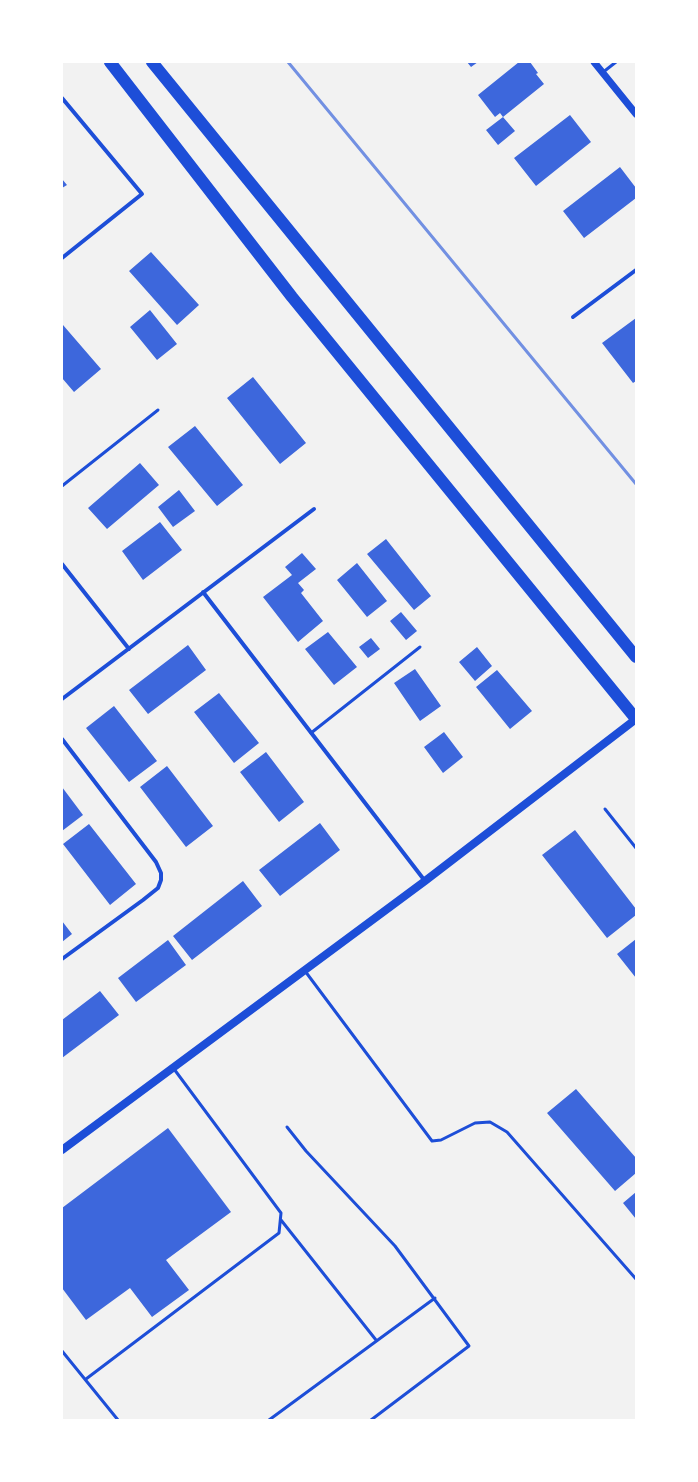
<!DOCTYPE html>
<style>
body{margin:0}
#map{position:relative;width:698px;height:1482px;overflow:hidden;background:#f2f2f2;font-family:"IBM Plex Sans",sans-serif}
canvas{display:block}
.frame{position:absolute;inset:0;border:63px solid #fff;pointer-events:none}
</style>
<div id="map">
<canvas width="698" height="1482"></canvas>
<div class="frame"></div>
</div>
<script>
const ctx = document.querySelector('canvas').getContext('2d');
ctx.lineJoin = 'round';
function paint(path, color) {
  ctx.fillStyle = color;
  ctx.fill(path, 'evenodd');
}
function trace(path, color, width, dash) {
  ctx.strokeStyle = color;
  ctx.lineWidth = width;
  ctx.lineCap = dash ? 'butt' : 'round';
  ctx.setLineDash(dash || []);
  ctx.stroke(path);
}
paint(new Path2D(`
 M467,62H478L471,67Z
 M519,62H530L538,73L536,74L544,84L503,117L515,131L498,145L486,130L503,117L500,113L495,117L478,95Z
 M570,115L591,142L536,186L514,158Z
 M620,167L636,188V198L584,238L563,211Z
 M62,179L67,185L62,188Z
 M151,252L199,305L177,325L129,271Z
 M150,310L177,344L157,360L130,327Z
 M636,318V381L633,383L602,343Z
 M63,325L101,369L74,392L62,378V326Z
 M253,377L306,443L280,464L227,398Z
 M195,426L243,485L217,506L168,447Z
 M140,463L159,485L107,529L88,508Z
 M179,490L195,511L173,527L158,507Z
 M160,522L182,550L143,580L122,551Z
 M386,539L431,596L414,610L367,554Z
 M302,553L316,569L298,583L304,590L301,593L323,621L298,642L263,597L292,575L285,567Z
 M357,563L387,601L367,617L337,580Z
 M401,612L417,631L406,640L390,621Z
 M328,632L357,667L334,685L305,649Z
 M371,638L380,649L368,658L359,647Z
 M188,645L206,670L148,714L129,690Z
 M477,647L492,666L475,681L459,662Z
 M415,669L441,706L420,721L394,683Z
 M497,670L532,711L510,729L476,687Z
 M219,693L259,743L234,763L194,712Z
 M114,706L157,761L129,782L86,728Z
 M444,732L463,757L443,773L424,747Z
 M266,752L304,802L279,822L240,772Z
 M167,766L213,826L186,847L140,787Z
 M62,787L83,815L62,831Z
 M320,823L340,850L280,896L259,870Z
 M89,824L136,884L110,905L63,844Z
 M575,830L636,909V915L607,938L542,855Z
 M243,881L262,906L192,960L173,936Z
 M62,921L72,934L62,942Z
 M636,939V978L617,954Z
 M168,940L186,965L136,1002L118,978Z
 M100,991L119,1015L62,1058V1020Z
 M576,1089L636,1158V1173L615,1191L547,1113Z
 M168,1128L231,1212L166,1260L189,1290L152,1317L130,1288L86,1320L62,1288V1208Z
 M636,1192V1219L623,1203Z`), '#3d67dc');
trace(new Path2D(`
 M602,73L616,62
 M62,486L158,410
 M311,733L420,647
 M605,809L636,848
 M305,971L432,1141L441,1140L475,1123L490,1122L507,1132L636,1279
 M287,1127L306,1151L395,1246L469,1346L371,1420
 M281,1220L376,1340
 M62,1351L118,1420
 M86,1379L279,1233L281,1213L174,1069
 M269,1420L435,1298`), '#1d4ed8', 3);
trace(new Path2D(`
 M62,98L142,194L62,258
 M573,317L636,270
 M62,564L129,649
 M203,592L425,881
 M62,699L314,509
 M62,739L156,862L161,873V880L158,888L143,900L62,959`), '#1d4ed8', 4);
trace(new Path2D(`
 M594,62L636,114`), '#1d4ed8', 7);
trace(new Path2D(`
 M62,1150L425,881L636,719`), '#1d4ed8', 8);
trace(new Path2D(`
 M110,62L292,297L636,719
 M152,62L636,657`), '#1d4ed8', 12);
trace(new Path2D(`
 M288,62L636,484`), '#7290e2', 3);
</script>
